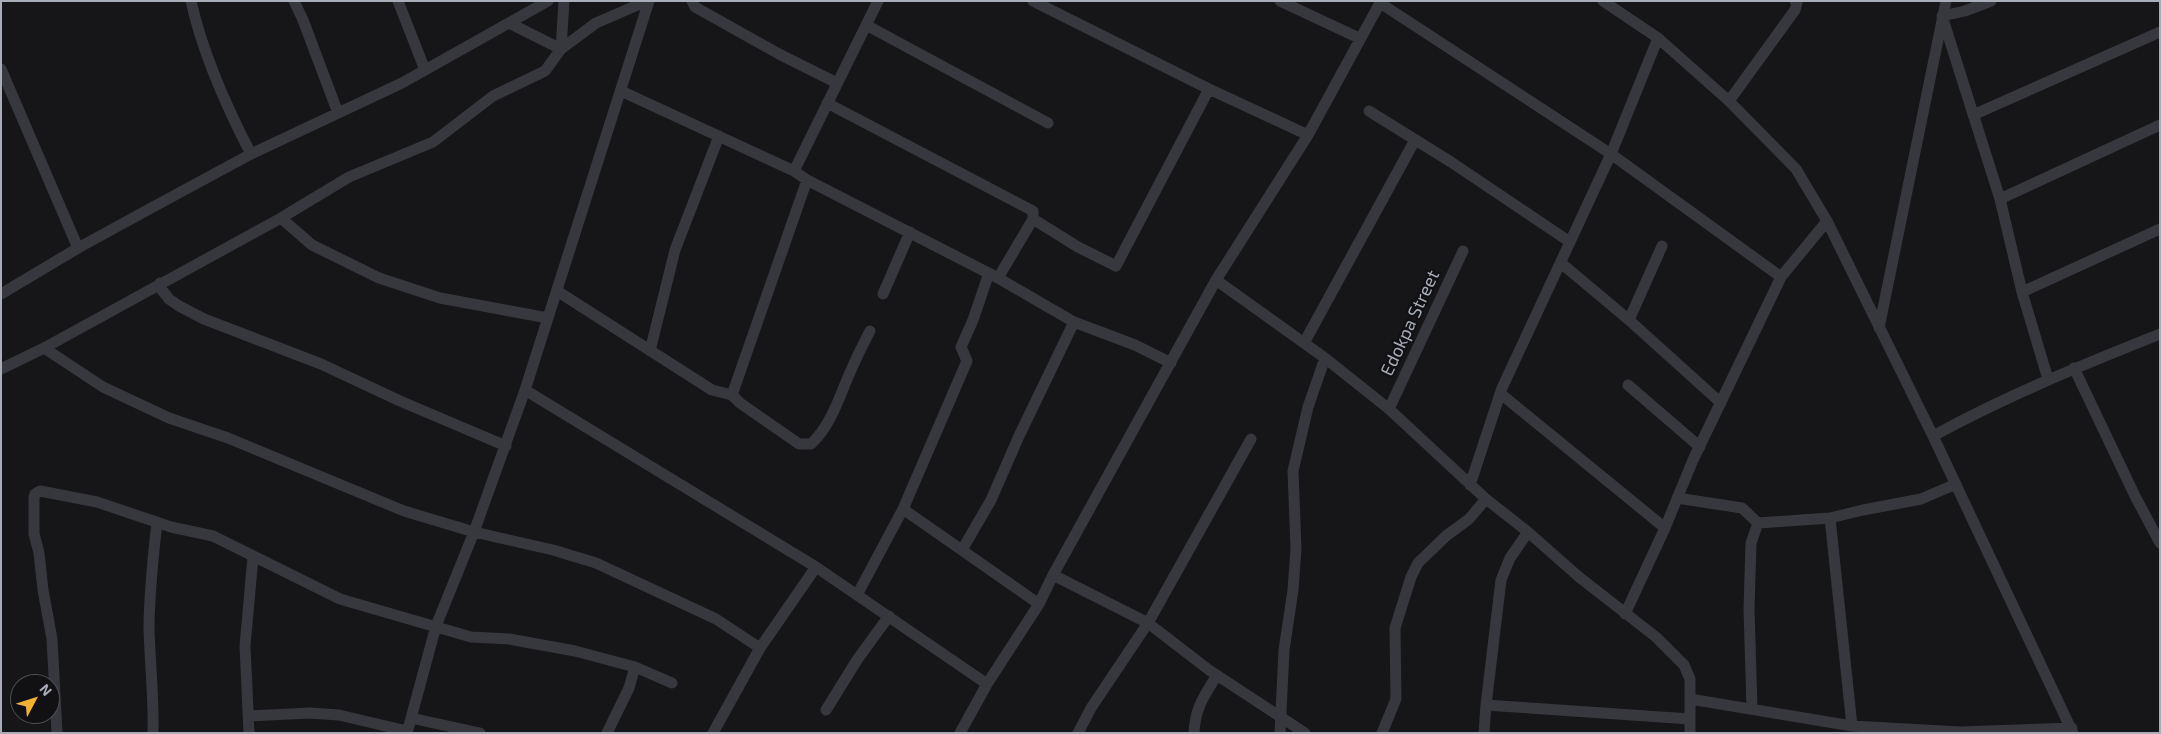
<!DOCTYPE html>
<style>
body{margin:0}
#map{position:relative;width:2161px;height:734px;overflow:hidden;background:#161618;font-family:"Exo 2",sans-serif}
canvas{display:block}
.frame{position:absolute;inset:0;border:2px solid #a8adb8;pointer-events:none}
.north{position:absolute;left:10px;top:674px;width:50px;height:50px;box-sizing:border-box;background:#111113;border:1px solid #4d4f55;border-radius:50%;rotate:50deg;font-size:14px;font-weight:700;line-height:20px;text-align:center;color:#a8adb8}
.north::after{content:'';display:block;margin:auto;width:18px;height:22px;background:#f2b134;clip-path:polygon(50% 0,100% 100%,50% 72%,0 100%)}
</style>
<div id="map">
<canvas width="2161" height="734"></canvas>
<div class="frame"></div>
<div class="north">N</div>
</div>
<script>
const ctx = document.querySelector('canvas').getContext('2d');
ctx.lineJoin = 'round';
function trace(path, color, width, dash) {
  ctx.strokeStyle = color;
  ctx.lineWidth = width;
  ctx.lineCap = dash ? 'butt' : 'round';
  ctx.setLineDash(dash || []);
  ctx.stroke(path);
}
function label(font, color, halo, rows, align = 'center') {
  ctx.font = font + ' "Exo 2",sans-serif';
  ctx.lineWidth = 4.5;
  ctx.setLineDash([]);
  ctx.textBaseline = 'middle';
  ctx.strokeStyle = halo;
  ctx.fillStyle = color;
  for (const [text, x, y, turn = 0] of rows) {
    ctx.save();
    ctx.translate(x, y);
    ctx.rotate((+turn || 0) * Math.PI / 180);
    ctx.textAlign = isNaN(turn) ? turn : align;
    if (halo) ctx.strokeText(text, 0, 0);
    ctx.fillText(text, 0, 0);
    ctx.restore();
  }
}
trace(new Path2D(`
 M191,1C203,55 226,106 251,154
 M294,1L303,20L338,113
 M398,1L425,70
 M692,1L695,7L779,54L837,83
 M1033,1L1209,89L1308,135
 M1280,1L1359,38
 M1603,1L1658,38L1729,101L1796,169L1827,221L1933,436L2073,733
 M1991,1L1965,11L1942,16L2000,199L2022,292L2048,379
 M1380,3L1611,154L1781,277
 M509,23L561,49L564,1
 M866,25L1048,123
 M1,69L78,248
 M621,91L794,171L807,180L998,278L1074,322L1135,345L1171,363
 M1729,101L1795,10L1797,3L1795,1
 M827,103L1033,211V219L998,278
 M1369,111L1451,162L1570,242
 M1973,115L2160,32
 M794,171L878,1
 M2000,199L2160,125
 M281,218L312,245L379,278L440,298L548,318
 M1033,219L1078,247L1116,266L1209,89
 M1561,263L1629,320L1721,403
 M1216,280L1325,358L1389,409L1486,499L1528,532L1579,577L1656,637L1684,665L1690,679V733
 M160,283L162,290L169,299L179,306L204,319L321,364L400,401L506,446
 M557,291L712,390L732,395L807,180
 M2022,292L2160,229
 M1,294L78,248L153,207L251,154L402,83L548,1
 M883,294L910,232
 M1629,320L1662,246
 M1879,328L1946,1
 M1304,343L1415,140
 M44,348L103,387L169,418L228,438L404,511L474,532L553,550L596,563L716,619L760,648
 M650,351L675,250L719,136
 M2074,368L2135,496L2160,543
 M1,369L44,348L281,218L349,177L433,142L493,96L545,71L561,49L596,23L647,1
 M1628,385L1700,447
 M525,390L816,567L987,684
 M1501,394L1665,528
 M732,395L740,403L799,444H811C830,426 838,401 848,377C855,361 862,346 870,331
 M1389,409L1463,251
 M1933,436C2006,396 2082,365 2160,334
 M1470,485L1502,388L1611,154L1658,38
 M1677,498L1742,508L1758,523
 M903,509L1039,604
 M1830,518L1852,726
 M1758,523L1830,518L1863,510L1921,499L1956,484
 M962,550L991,500L1019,436L1074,322
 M1053,575L1148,623L1209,670L1305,733
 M857,595L903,509L967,361L961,347L973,320L989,273
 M1625,614L1665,528L1693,460L1781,277L1827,221
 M1690,699L1852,726L1960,732L2072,728
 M1486,705L1690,719
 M1752,709L1749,609L1751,543L1758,523
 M826,710L857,660L889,616
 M249,716L310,713L339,715L407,731
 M411,718L480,733
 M57,733L52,639L43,590L39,553L34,534V497L35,494L40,491L97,502L171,527L213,536L340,599L471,637L509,639L575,651L635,667L672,683
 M153,733C154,698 150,664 149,629C149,593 153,558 157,522
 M249,733L245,646L253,557
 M407,733L436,626L474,532L525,390L649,1
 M607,733L629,688L635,667
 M713,733L760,648L816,567
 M960,733L987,684L1039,604L1053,575L1216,280L1308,135L1381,1
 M1078,733L1091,708L1148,623L1251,439
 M1194,733C1195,708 1204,696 1217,675
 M1280,733L1284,650L1293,590L1296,549L1293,471L1308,407L1325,358
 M1382,733L1396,699L1395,628L1411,577L1418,563L1446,536L1469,519L1486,499
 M1484,733L1486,705L1501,580L1510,558L1528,532`), '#37383d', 11);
label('18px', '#a8adb8', '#111113', [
 ["Edokpa Street",1410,323,-65]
]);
</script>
